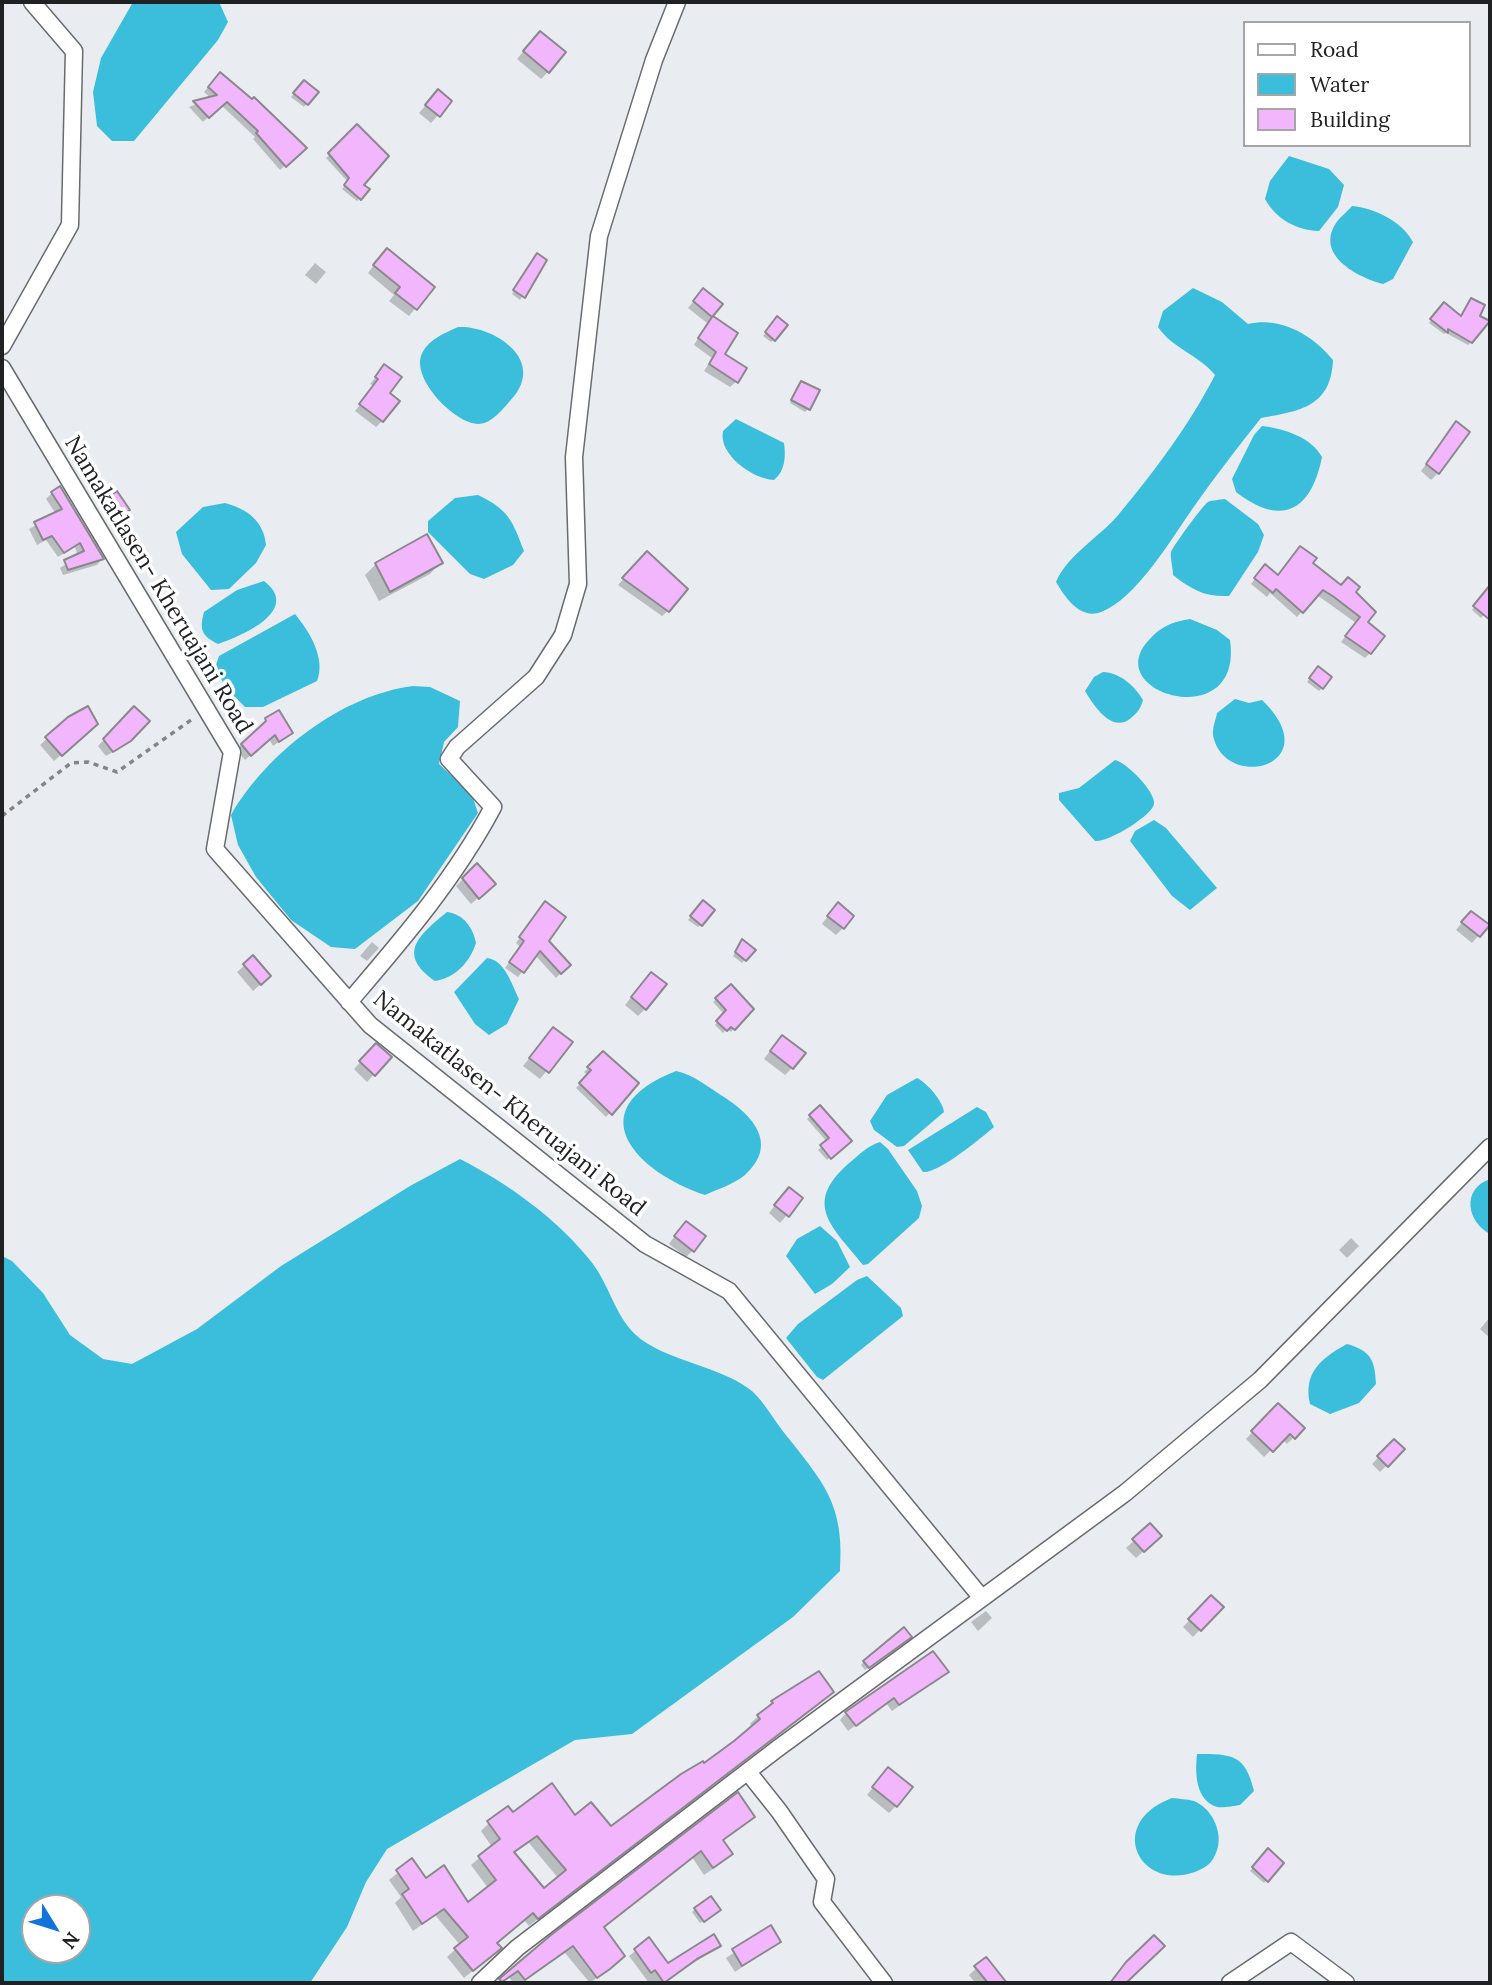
<!DOCTYPE html>
<style>
body{margin:0}
#map{position:relative;width:1492px;height:1985px;overflow:hidden;background:#e9edf1;font-family:Lora,serif}
canvas{display:block}
.frame{position:absolute;inset:0;border:4px solid #202123;pointer-events:none}
.legend{position:absolute;left:1243px;top:21px;width:228px;height:126px;box-sizing:border-box;background:#fff;border:2px solid #a6a6a7;margin:0;padding:9px 12px;list-style:none;font-size:21px;color:#202123}
.legend li{display:flex;align-items:center;gap:14px;height:35px}
.legend b{width:35px;border:2px solid #a6a6a7}
.north{position:absolute;left:21px;top:1894px;width:70px;height:70px;box-sizing:border-box;background:#fff;border:2px solid #a6a6a7;border-radius:50%;rotate:128deg;font-size:19px;font-weight:700;line-height:28px;text-align:center;color:#202123}
.north::after{content:'';display:block;margin:auto;width:24px;height:32px;background:#1373dc;clip-path:polygon(50% 0,100% 100%,50% 72%,0 100%)}
</style>
<div id="map">
<canvas width="1492" height="1985"></canvas>
<div class="frame"></div>
<ul class="legend">
<li><b style="height:9px;background:#fff"></b>Road</li>
<li><b style="height:19px;background:#3bbedb"></b>Water</li>
<li><b style="height:19px;background:#f2b6fd"></b>Building</li>
</ul>
<div class="north">N</div>
</div>
<script>
const context = document.querySelector('canvas').getContext('2d');
context.lineJoin = 'round';
function fillPath(path, color) {
  context.fillStyle = color;
  context.fill(path, 'evenodd');
}
function trace(path, color, width, dash) {
  context.strokeStyle = color;
  context.lineWidth = width;
  context.lineCap = dash ? 'butt' : 'round';
  context.setLineDash(dash || []);
  context.stroke(path);
}
function drawText(font, color, halo, rows, align = 'center') {
  context.font = font + ' Lora,serif';
  context.lineWidth = 7;
  context.setLineDash([]);
  context.textBaseline = 'middle';
  context.strokeStyle = halo;
  context.fillStyle = color;
  for (const [text, x, y, turn = 0] of rows) {
    context.save();
    context.translate(x, y);
    context.rotate((+turn || 0) * Math.PI / 180);
    context.textAlign = isNaN(turn) ? turn : align;
    if (halo) context.strokeText(text, 0, 0);
    context.fillText(text, 0, 0);
    context.restore();
  }
}
fillPath(new Path2D(`
 M133 2H219L228 22 218 40 134 141H112L97 126 93 92 101 58Z
 M1289 156 1329 169 1344 185 1338 207 1319 231C1296 230 1276 219 1265 199L1270 181Z
 M1352 206C1374 208 1402 221 1413 242L1393 279 1383 284C1357 277 1315 255 1336 223 1340 217 1347 212 1352 206Z
 M1193 288 1222 302 1248 324C1280 316 1313 335 1333 360 1331 407 1300 411 1261 418 1238 447 1214 478 1193 508 1172 538 1136 599 1101 612 1080 620 1065 597 1056 582 1068 554 1100 537 1119 514 1154 472 1190 424 1215 375 1199 355 1173 349 1158 327L1163 311Z
 M458 327C491 325 544 357 515 395 506 405 493 424 478 424 454 423 413 380 421 356 427 340 443 334 458 327Z
 M736 419 784 443C786 457 785 471 774 480 752 479 718 454 723 431Z
 M1262 426C1285 429 1311 437 1322 457 1311 512 1281 527 1236 492L1232 479 1254 435Z
 M478 495C509 510 512 520 524 551L513 565 484 579 470 574 428 532V521L455 498Z
 M1225 499 1258 524 1264 535 1258 552 1229 596C1205 597 1192 590 1173 575 1173 568 1170 558 1171 552 1173 546 1204 504 1208 502 1212 500 1220 500 1225 499Z
 M225 503C247 509 264 521 266 545L256 563 229 589 211 590 182 554 176 532 203 507Z
 M264 581C302 610 242 636 218 644 202 636 199 630 204 612L237 590Z
 M295 614C310 632 326 659 317 681L263 707H245L227 689 215 668 219 656Z
 M1190 619 1217 630 1230 640C1244 735 1100 694 1148 641 1160 627 1171 622 1190 619Z
 M1103 672C1119 672 1135 686 1143 700 1141 708 1137 713 1131 718 1112 734 1094 706 1085 691L1094 677Z
 M413 686 430 687 460 701 458 727 444 742 439 764 472 795 478 813 418 901 355 949 331 947 291 920 256 877 238 845 231 815C266 754 341 695 413 686Z
 M1235 699 1249 703 1262 700C1330 766 1224 793 1213 735 1212 728 1216 719 1217 713Z
 M1115 760C1126 762 1156 792 1154 804 1152 816 1107 843 1095 841L1059 800V793L1079 788Z
 M1154 820 1166 828 1217 888 1190 910 1172 896 1130 841 1135 831Z
 M447 912C463 914 473 927 476 943 470 962 455 978 435 981 396 954 419 935 447 912Z
 M487 958C505 960 512 985 519 999L507 1024 489 1035 475 1024 454 992Z
 M676 1071C694 1075 708 1087 724 1097 753 1116 779 1144 745 1175 734 1184 718 1189 705 1195 636 1172 577 1110 676 1071Z
 M917 1078C927 1083 943 1101 944 1112L904 1146 897 1147 874 1130 870 1121 887 1095Z
 M977 1107 986 1112 994 1127C981 1138 938 1174 923 1172L908 1150Z
 M880 1142 888 1149 917 1191 922 1206 919 1218 868 1264 863 1265C833 1227 802 1205 848 1164 858 1156 867 1146 880 1142Z
 M460 1159C509 1184 559 1220 593 1264 608 1284 614 1310 630 1329 655 1359 715 1364 748 1388 761 1397 772 1417 782 1430 822 1481 845 1502 840 1571L793 1617 632 1734 575 1740 387 1849 366 1882 347 1927 310 1983H2V1256L12 1261 43 1293 70 1335 103 1359 132 1364 197 1329 281 1266 410 1186ZM35 1908H77V1950H35Z
 M1490 1179V1234C1467 1222 1461 1189 1490 1179Z
 M820 1226 837 1241 850 1267 832 1284 815 1294 786 1256 797 1239Z
 M867 1276 901 1308 903 1316 823 1380 817 1377 786 1338 798 1324 857 1280Z
 M1347 1344C1371 1351 1375 1360 1376 1384L1359 1403 1330 1414 1310 1404C1303 1373 1321 1358 1347 1344Z
 M1197 1754C1232 1754 1245 1754 1254 1791L1240 1805C1234 1806 1223 1808 1217 1807 1195 1800 1195 1772 1197 1754Z
 M1172 1798C1179 1799 1187 1799 1194 1801 1214 1809 1225 1837 1215 1855 1211 1865 1204 1868 1195 1872 1139 1892 1105 1823 1172 1798Z`), '#3bbedb');
fillPath(new Path2D(`
 M533 40 548 72 541 79 517 59Z
 M215 79 304 148 280 170 253 139 255 137 221 105 203 122 189 107 211 98 204 92Z
 M304 82 316 92 304 107 291 97Z
 M431 99 450 102 431 123 419 113Z
 M357 127 362 185 367 189 357 201 342 189 348 182 326 158Z
 M380 257 433 287 409 316 389 301 394 295 368 273Z
 M534 258 545 260 520 300 512 294Z
 M315 263 326 272 316 284 305 275Z
 M698 296 721 304 711 317 736 333 722 354 736 382 730 387 704 371 712 358 694 345 707 323 688 308Z
 M1471 300V342L1468 345 1446 333 1444 334 1429 323 1441 307 1460 317Z
 M775 322 774 340 771 342 763 336Z
 M379 373 382 421 376 427 355 411 374 386 370 384Z
 M799 386 808 409 805 412 790 403Z
 M1456 424 1438 473 1431 480 1421 471Z
 M52 493 102 559 97 565 63 575 60 568 78 556 75 547 58 557 46 540 37 545 29 529 56 514 46 499Z
 M117 494 125 513 115 520 104 503Z
 M647 554 668 611 662 616 618 585Z
 M441 562 430 574 379 601 365 575 376 564Z
 M1311 563 1341 587 1354 592 1366 623 1370 653 1365 658 1341 642 1356 623 1317 595 1297 617 1270 593 1267 597 1251 584 1260 572 1278 577Z
 M1487 591 1490 607 1481 618 1472 610Z
 M1315 671 1322 688 1319 691 1307 682Z
 M134 708 147 721 123 746 106 756 98 746Z
 M69 718 90 730 54 761 40 745Z
 M266 720 291 733 273 746 269 739 245 760 236 750Z
 M477 865 486 891 471 904 456 886Z
 M700 905 701 925 698 927 688 920Z
 M540 908 547 941 569 965 556 978 535 955 518 977 505 968 520 947 516 943Z
 M831 912 843 928 836 935 822 924Z
 M1464 920 1487 926 1472 943 1456 930Z
 M742 941 753 950 742 963 733 956Z
 M372 942 379 948 367 961 360 956Z
 M253 958 262 983 253 991 237 972Z
 M644 981 645 1009 638 1016 625 1005Z
 M731 986 752 1009 731 1032 727 1029 723 1033 715 1025 724 1014 713 1002Z
 M553 1029 570 1042 540 1079 523 1066Z
 M775 1044 792 1068 785 1075 764 1059Z
 M376 1045 390 1057 367 1082 354 1069Z
 M603 1054 636 1083 606 1117 576 1088 588 1075 584 1072Z
 M820 1107 850 1140 827 1160 818 1150 827 1142 807 1119Z
 M782 1196 801 1199 780 1223 769 1213Z
 M679 1230 693 1250 686 1257 669 1244Z
 M1351 1238 1359 1246 1347 1258 1339 1250Z
 M1490 1317V1338L1480 1329Z
 M1278 1405 1303 1428 1287 1444 1282 1439 1264 1457 1246 1439Z
 M1394 1441 1403 1449 1380 1472 1372 1464Z
 M1150 1526 1160 1536 1136 1558 1126 1548Z
 M1211 1598 1221 1607 1193 1637 1183 1627Z
 M986 1611 992 1618 978 1631 971 1622Z
 M907 1640 865 1670 861 1665 864 1662Z
 M925 1656 947 1672 892 1711 886 1703 848 1731 840 1720 846 1713Z
 M818 1674 832 1692 824 1700 529 1926 524 1920 496 1943 491 1956 464 1978 447 1957 460 1945 435 1915 413 1931 395 1903 401 1897 389 1880 412 1861 425 1880 468 1905 488 1888 471 1865 492 1847 481 1831 489 1823 513 1815 575 1818 610 1828 704 1765 753 1728 750 1724 772 1702ZM529 1843 558 1878 544 1890 513 1854Z
 M881 1777 896 1806 889 1813 867 1795Z
 M753 1816 722 1841 731 1854 723 1862 704 1875 692 1857 603 1928 615 1963 590 1983 565 1953 521 1983H513L509 1977 498 1983 552 1936Z
 M1268 1851 1282 1863 1264 1883 1250 1871Z
 M695 1909 716 1913 700 1923 692 1912Z
 M771 1928 779 1942 735 1972 726 1958Z
 M649 1940 667 1965 719 1946 664 1983H649L629 1956Z
 M986 1959 1004 1983H975L969 1975Z`), '#0003');
const building = new Path2D(`
 M540 31 566 52 549 73 523 51Z
 M220 72 252 99 254 97 307 148 286 167 256 133 258 131 227 102 209 118 193 101 217 95 208 87Z
 M304 80 319 92 308 105 293 93Z
 M438 89 452 101 440 117 425 105Z
 M357 124 389 156 364 185 370 189 361 200 344 185 349 178 328 153Z
 M387 248 435 287 417 310 395 293 400 287 373 265Z
 M537 253 547 260 525 298 513 290Z
 M703 288 723 304 713 316 738 333 725 354 747 368 738 383 709 364 716 352 698 338 712 317 693 301Z
 M1471 298 1485 305 1480 316 1490 321 1472 343 1448 329V333L1430 319 1444 302 1461 316Z
 M777 316 788 325 775 341 765 332Z
 M384 364 402 377 390 393 400 401 383 422 359 404 378 379 375 377Z
 M801 381 820 390 810 410 791 400Z
 M1456 421 1470 432 1439 474 1426 464Z
 M60 486 104 559 68 570 64 560 84 551 80 543 64 553 52 536 43 540 34 522 62 509 51 492Z
 M117 491 130 510 118 518 106 499Z
 M427 534 443 563 390 592 375 563Z
 M1300 546 1317 558 1313 563 1341 585 1348 577 1360 587 1356 592 1376 612 1368 622 1385 636 1371 654 1345 636 1360 617 1334 597 1323 590 1303 613 1276 589 1273 593 1254 578 1265 564 1278 575Z
 M647 551 688 589 669 612 622 578Z
 M1490 585V620L1473 606Z
 M1318 666 1332 677 1323 689 1309 678Z
 M88 706 98 724 62 756 45 737 68 717Z
 M134 706 150 721 131 741 113 752 103 739Z
 M279 710 293 733 279 742 275 735 251 756 241 744 266 721 265 718Z
 M477 863 496 884 479 899 462 878Z
 M703 900 715 910 702 926 690 916Z
 M545 901 566 917 549 941 571 965 561 974 540 951 524 973 509 962 524 941 519 937Z
 M838 902 854 916 844 929 827 916Z
 M1471 911 1490 925 1480 937 1461 922Z
 M742 939 756 950 746 961 735 952Z
 M253 955 271 976 261 985 243 964Z
 M651 972 667 984 646 1010 631 997Z
 M731 984 754 1009 735 1030 731 1027 727 1031 716 1021 726 1010 715 998Z
 M553 1027 573 1042 549 1073 529 1058Z
 M782 1035 806 1053 793 1069 770 1051Z
 M376 1043 392 1057 375 1076 359 1061Z
 M603 1051 639 1083 612 1115 579 1083 591 1070 587 1067Z
 M820 1105 852 1141 831 1159 820 1145 829 1138 809 1115Z
 M789 1187 803 1198 789 1217 774 1205Z
 M686 1221 706 1236 694 1252 674 1236Z
 M1278 1403 1305 1428 1295 1439 1290 1434 1273 1452 1251 1431Z
 M1394 1439 1405 1449 1388 1467 1377 1456Z
 M1150 1523 1162 1536 1144 1552 1132 1539Z
 M1211 1595 1224 1607 1201 1631 1188 1619Z
 M904 1627 912 1637 869 1668 863 1661Z
 M933 1651 949 1672 899 1705 894 1698 856 1726 845 1712Z
 M819 1671 834 1692 538 1919 533 1913 497 1943 502 1948 473 1971 454 1948 468 1937 444 1909 422 1924 402 1894 409 1889 396 1870 412 1858 426 1878 444 1865 468 1902 496 1880 478 1856 500 1839 487 1821 508 1806 513 1812 552 1783 575 1815 591 1802 611 1826 681 1774 703 1761 704 1763 734 1741 760 1719 757 1715 773 1703 771 1701ZM537 1836 566 1870 544 1888 514 1852Z
 M888 1767 913 1787 897 1807 872 1787Z
 M738 1792 755 1817 723 1840 733 1854 713 1868 701 1851 604 1927 625 1956 610 1969 597 1978 573 1946 525 1980 518 1971 502 1982 499 1979 551 1935Z
 M1268 1848 1284 1863 1268 1882 1252 1867Z
 M711 1896 721 1910 704 1922 694 1908Z
 M771 1925 781 1942 742 1966 732 1949Z
 M714 1934 721 1946 697 1959 664 1983 655 1970 651 1973 634 1949 649 1937 668 1963Z
 M1154 1935 1165 1946 1126 1983H1110L1126 1962Z
 M986 1957 988 1959 1007 1983H988L974 1966Z`);
fillPath(building, '#f2b6fd');
trace(building, '#8b888c', 2);
const minor = new Path2D(`
 M2 346 70 225 74 51 32 2
 M2 368 232 752 215 849 370 1025 645 1244 729 1291 981 1597
 M349 1002C402 940 454 880 493 807L449 759 457 747 536 677 563 635 578 584 574 457 599 236 654 60 677 2
 M748 1772 779 1811 826 1879 822 1902 884 1983
 M480 1983 517 1948 777 1749 1125 1493 1260 1380 1490 1147
 M1230 1983 1291 1942 1346 1983`);
trace(minor, '#686c6f', 19);
trace(new Path2D(`
 M2 816 71 763 88 762 117 772 194 718`), '#838689', 3.5, [5, 5]);
trace(minor, '#fff', 16);
drawText('23px', '#202123', '#fff', [
 ["Namakatlasen- Kheruajani Road",158,585,59],
 ["Namakatlasen- Kheruajani Road",509,1104,39]
]);
</script>
